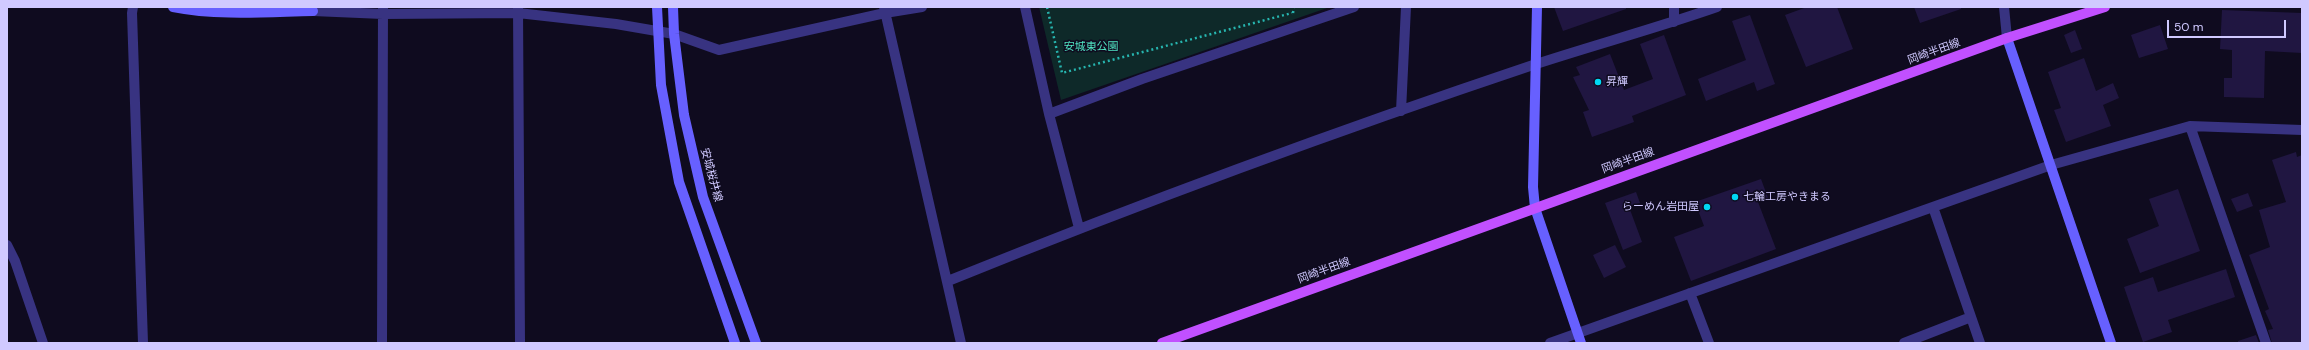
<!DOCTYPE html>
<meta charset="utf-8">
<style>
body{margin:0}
#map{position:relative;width:2309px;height:350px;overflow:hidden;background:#0f0b1f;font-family:"DM Sans",sans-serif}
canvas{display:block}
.frame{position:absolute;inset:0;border:8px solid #d0c9ff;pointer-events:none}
.scale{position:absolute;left:2167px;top:20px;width:119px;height:18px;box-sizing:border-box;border:2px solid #d0c9ff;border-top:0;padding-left:5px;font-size:12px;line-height:14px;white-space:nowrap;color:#d0c9ff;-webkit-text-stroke:3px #0f0b1f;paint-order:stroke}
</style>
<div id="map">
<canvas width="2309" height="350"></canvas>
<div class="frame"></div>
<div class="scale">50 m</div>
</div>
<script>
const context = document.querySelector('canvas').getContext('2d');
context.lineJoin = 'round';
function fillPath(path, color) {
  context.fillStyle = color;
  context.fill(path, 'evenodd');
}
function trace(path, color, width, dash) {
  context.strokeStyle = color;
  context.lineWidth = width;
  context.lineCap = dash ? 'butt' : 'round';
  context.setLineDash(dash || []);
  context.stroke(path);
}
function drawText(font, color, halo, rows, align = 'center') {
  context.font = font + ' "DM Sans","Noto Sans JP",sans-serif';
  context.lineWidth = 3;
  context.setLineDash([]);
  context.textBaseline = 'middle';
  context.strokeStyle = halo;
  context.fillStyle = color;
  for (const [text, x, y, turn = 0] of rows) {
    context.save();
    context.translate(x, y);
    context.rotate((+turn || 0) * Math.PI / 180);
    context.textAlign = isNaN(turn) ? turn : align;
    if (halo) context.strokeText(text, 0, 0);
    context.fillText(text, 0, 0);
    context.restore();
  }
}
fillPath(new Path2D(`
 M1039 7H1330L1061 100Z`), '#0e2929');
fillPath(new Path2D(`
 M1554 7H1626V9L1563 31Z
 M1807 7H1837L1853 49 1806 67 1785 15Z
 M1914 7H1961V9L1920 23Z
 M2222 10 2302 13V53L2265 51 2264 98 2224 97V78H2232V50L2220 49Z
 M1750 15 1775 84 1757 91 1754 82 1706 101 1698 79 1746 60 1732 21Z
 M2160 25 2168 49 2139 58 2131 35Z
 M2075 30 2082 49 2071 53 2064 35Z
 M1664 35 1686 95 1632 116 1634 122 1592 137 1583 112 1589 110 1573 77 1580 75 1576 67 1610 54 1624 90 1653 79 1640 44Z
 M2084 58 2096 91 2113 83 2119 98 2103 105 2111 126 2066 142 2054 110 2061 108 2048 72Z
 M2296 152 2297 157 2302 155V343H2272L2268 330 2273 329 2265 311 2269 309 2249 255 2270 247 2259 210 2286 202 2272 160Z
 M1761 179 1768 198 1758 202 1776 249 1691 281 1674 237 1704 226 1695 202Z
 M2178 189 2200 251 2140 273 2127 239 2159 226 2149 199Z
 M1636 192 1640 203 1629 207 1642 242 1623 250 1605 203Z
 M2248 193 2253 206 2237 212 2231 199Z
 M1615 245 1626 267 1604 278 1593 255Z
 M2226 269 2235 297 2168 320 2172 332 2143 342 2124 287 2153 277 2158 292Z
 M2256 335 2259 343H2238V341Z`), '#201641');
trace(new Path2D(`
 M1047 7 1062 73 1292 13
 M1293 13 1294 7`), '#27b5af', 2.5, [2, 3]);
trace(new Path2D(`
 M133 7 132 13 143 343
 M518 7 520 343
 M884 7 961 343
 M1025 7 1049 114 1079 228
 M2004 7 2007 38
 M313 11 383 14 518 13 616 24 674 34 719 50 885 13 922 7
 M1674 22V7
 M1401 111 1406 7
 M1049 114 1142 79 1354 7
 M2190 126 2266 343
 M1933 207 1980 343
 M7 245 15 261 43 343
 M948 281C1141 203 1336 131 1533 65 1594 45 1657 28 1717 7
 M1690 293 1709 343
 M382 343 383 7
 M1550 343 2051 165 2190 126 2302 130
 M1904 343 1971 317`), '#383381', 10);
trace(new Path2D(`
 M173 7C219 16 266 12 313 11
 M657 7 661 85 679 182 735 343
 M673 7 674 34 684 115 703 197 756 343
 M1537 7 1533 187 1535 208 1581 343
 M2007 38 2111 343`), '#6760ff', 10);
trace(new Path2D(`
 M1162 343 2007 38 2105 7`), '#c150ff', 10);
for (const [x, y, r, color] of [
 [1598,82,4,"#00d8f4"],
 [1735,197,4,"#00d8f4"],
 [1707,207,4,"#00d8f4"]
]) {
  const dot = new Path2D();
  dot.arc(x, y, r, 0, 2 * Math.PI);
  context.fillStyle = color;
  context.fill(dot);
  trace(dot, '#0f0b1f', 1.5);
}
drawText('11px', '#50e4c2', '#0f0b1f', [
 ["安城東公園",1091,47]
]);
drawText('11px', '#d0c9ff', '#0f0b1f', [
 ["岡崎半田線",1934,52,-20],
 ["岡崎半田線",1628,161,-20],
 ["安城桜井線",711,175,75],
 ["岡崎半田線",1324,271,-20]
]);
drawText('11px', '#d0c9ff', '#0f0b1f', [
 ["昇輝",1606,82],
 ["七輪工房やきまる",1743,197],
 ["らーめん岩田屋",1699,207,"right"]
], 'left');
</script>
